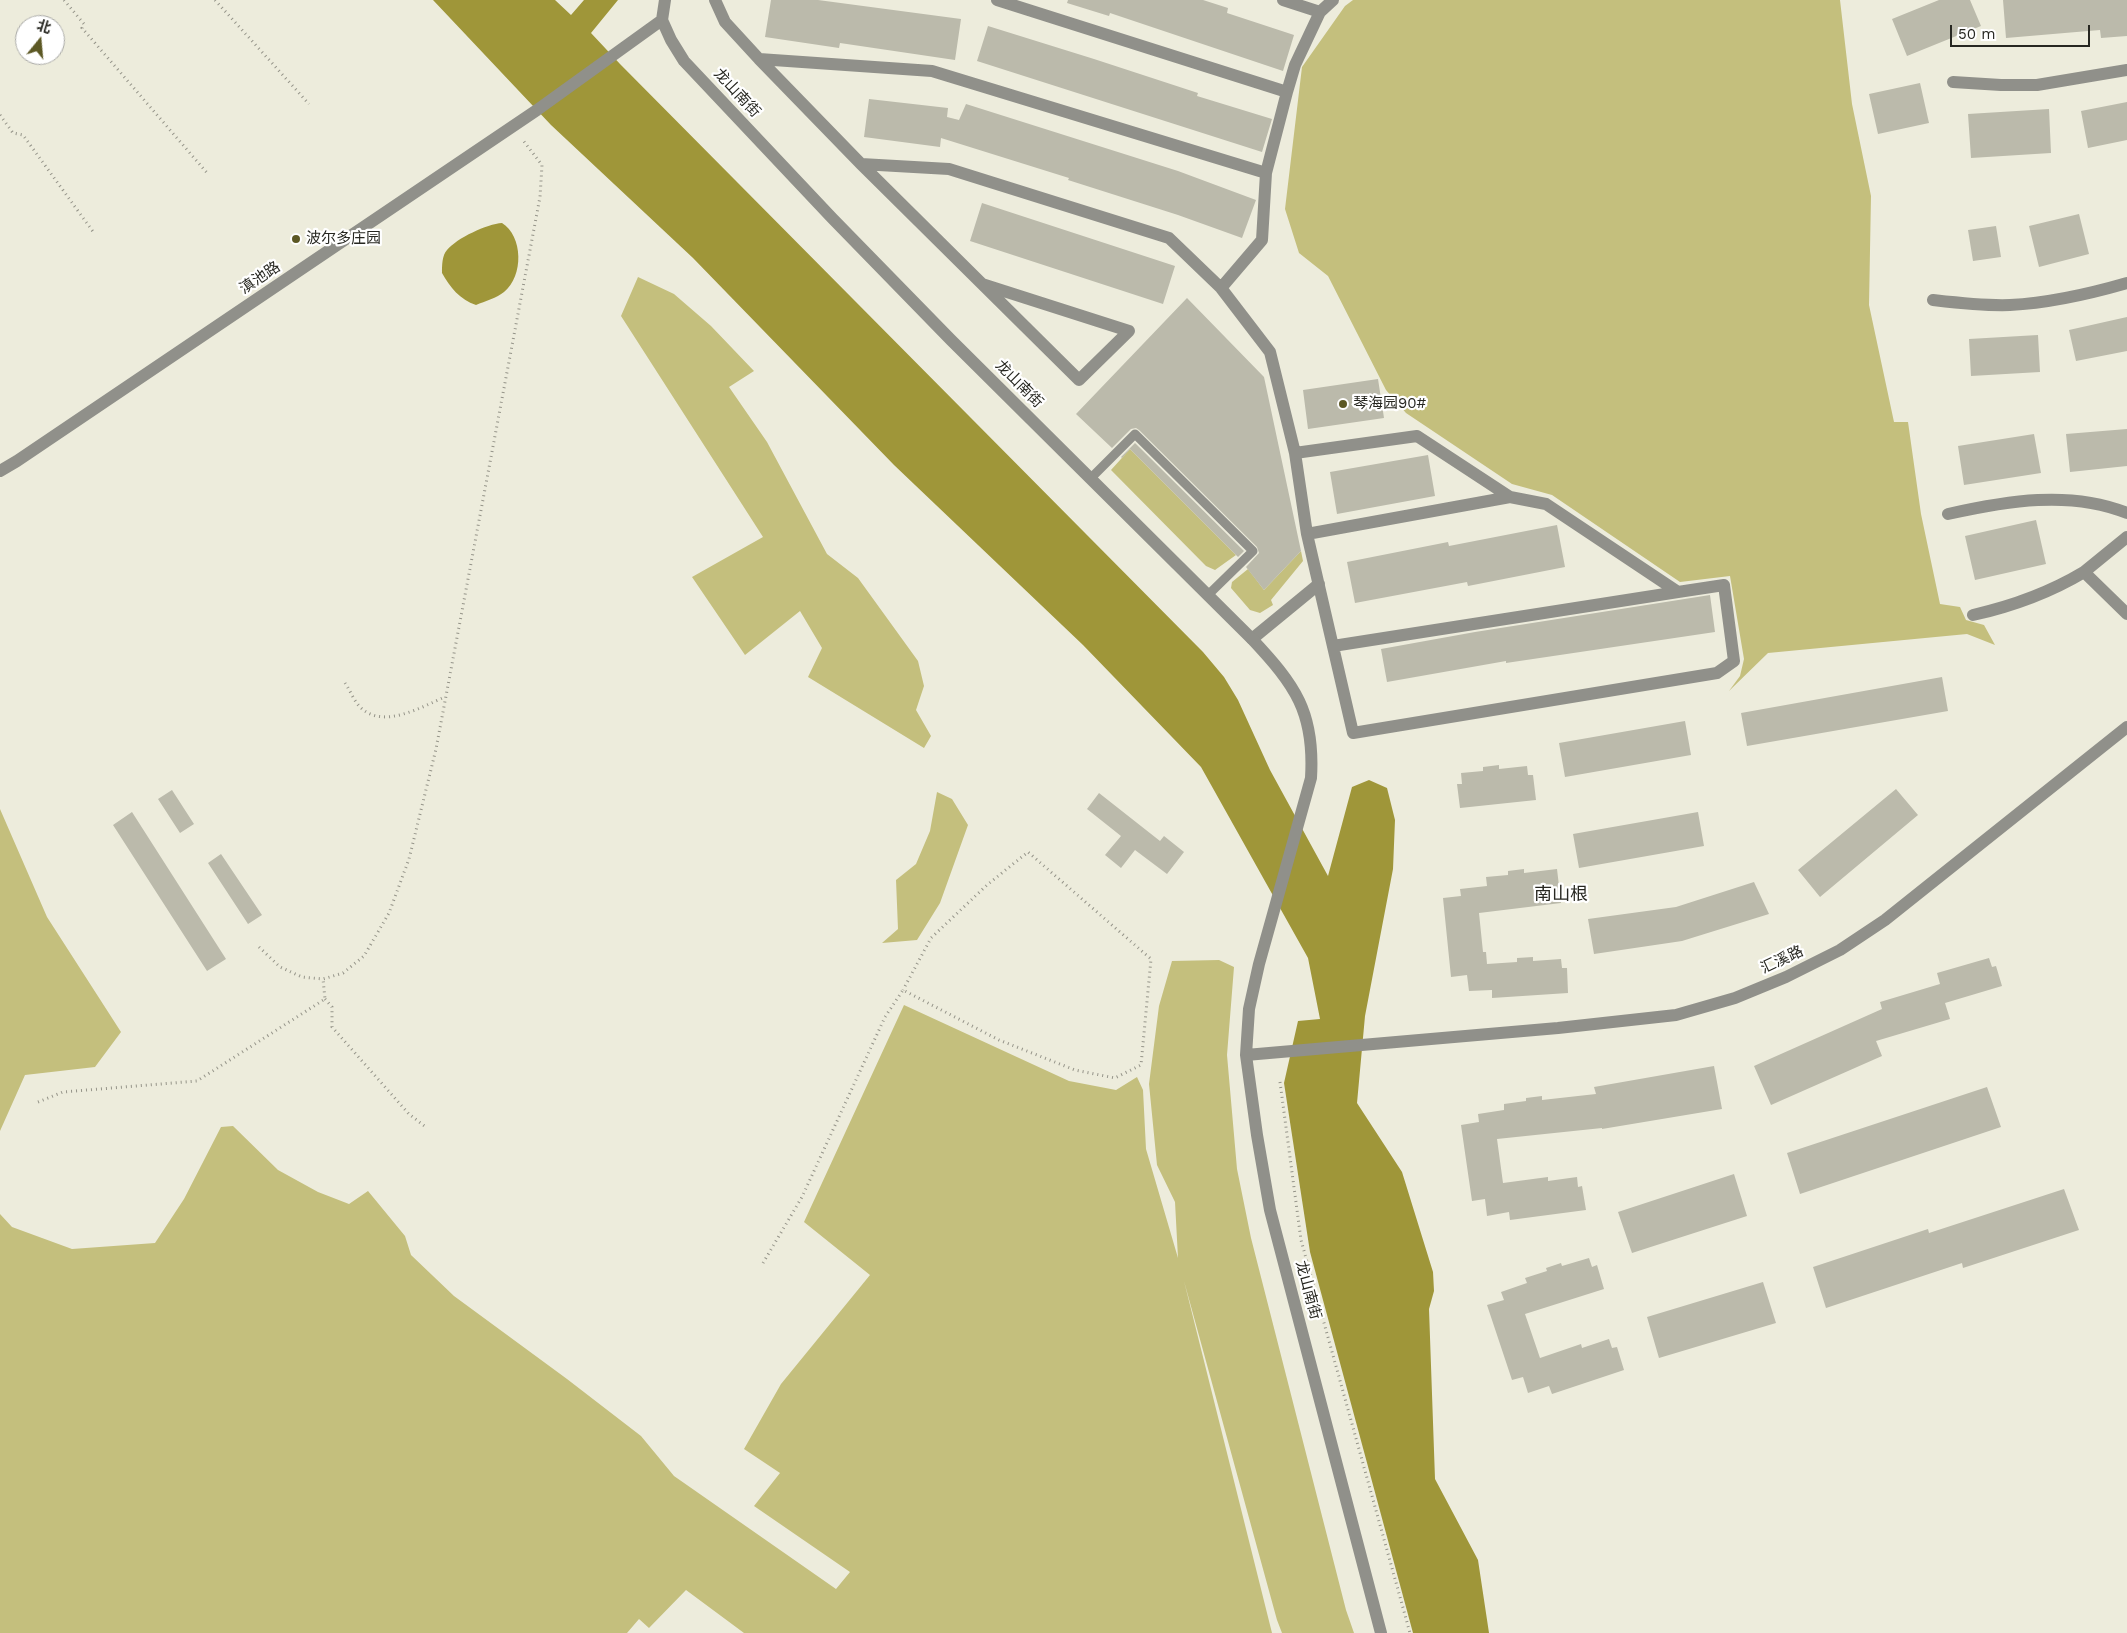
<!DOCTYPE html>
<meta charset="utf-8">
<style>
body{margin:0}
#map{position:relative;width:2127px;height:1633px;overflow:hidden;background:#edecdc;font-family:"Work Sans","Noto Sans SC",sans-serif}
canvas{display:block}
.north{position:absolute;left:15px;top:15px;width:50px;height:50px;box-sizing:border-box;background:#fff;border:1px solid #a9a9a6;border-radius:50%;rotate:17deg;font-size:14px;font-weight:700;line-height:20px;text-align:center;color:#272721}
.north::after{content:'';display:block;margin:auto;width:18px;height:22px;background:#5c5824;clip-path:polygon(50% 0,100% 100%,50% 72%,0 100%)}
.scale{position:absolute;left:1950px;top:25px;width:140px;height:22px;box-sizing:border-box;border:2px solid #272721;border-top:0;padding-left:6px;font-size:15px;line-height:18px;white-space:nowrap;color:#272721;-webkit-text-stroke:4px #fff;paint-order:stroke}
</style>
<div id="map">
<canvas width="2127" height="1633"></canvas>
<div class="north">北</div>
<div class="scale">50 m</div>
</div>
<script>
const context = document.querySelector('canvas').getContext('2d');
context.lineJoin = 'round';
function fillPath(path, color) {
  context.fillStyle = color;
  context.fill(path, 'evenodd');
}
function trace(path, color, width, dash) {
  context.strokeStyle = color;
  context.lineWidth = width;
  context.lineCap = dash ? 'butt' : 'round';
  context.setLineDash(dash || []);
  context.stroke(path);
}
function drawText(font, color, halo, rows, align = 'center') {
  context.font = font + ' "Work Sans","Noto Sans SC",sans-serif';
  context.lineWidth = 4.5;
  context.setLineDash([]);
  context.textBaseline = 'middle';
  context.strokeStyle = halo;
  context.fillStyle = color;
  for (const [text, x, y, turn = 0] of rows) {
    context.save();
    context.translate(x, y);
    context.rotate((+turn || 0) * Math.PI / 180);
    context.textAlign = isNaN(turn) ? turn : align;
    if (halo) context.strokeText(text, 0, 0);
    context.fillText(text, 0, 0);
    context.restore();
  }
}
fillPath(new Path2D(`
 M1353 0H1840L1852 104 1871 196 1869 305 1894 422H1908L1921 514 1940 604 1960 607 1966 620 1984 625 1995 645 1967 634 1768 653 1729 691 1740 676 1744 659 1730 576 1680 582 1552 495 1512 484 1406 413 1386 390 1328 276 1299 253 1285 209 1302 67 1345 6Z
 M638 277 674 294 711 326 754 371 729 387 767 442 827 554 858 578 918 661 924 686 916 710 931 736 924 748 808 677 822 648 800 611 745 655 692 577 763 537 621 316Z
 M1130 449 1236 555 1215 570 1206 566 1111 470Z
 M1301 551 1303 561 1271 600 1273 605 1260 613 1250 610 1231 588 1232 582 1248 569 1264 590Z
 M937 792 952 799 968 825 940 903 917 940 882 943 898 929 896 880 916 864 930 831Z
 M0 809 47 917 121 1032 95 1067 25 1075 0 1131Z
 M1219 960 1234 967 1227 1055 1237 1169 1251 1238 1346 1610 1354 1633H1282L1277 1620 1184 1281 1272 1633H744L686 1590 649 1628 639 1619 627 1633H0V1214L12 1227 72 1249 155 1243 184 1199 221 1127 233 1126 278 1170 318 1192 349 1204 368 1191 405 1236 411 1255 454 1296 567 1379 641 1436 674 1476 836 1589 850 1572 754 1506 780 1473 744 1449 781 1384 870 1275 804 1222 904 1005 1069 1081 1116 1090 1137 1077 1143 1090 1146 1149 1178 1258 1175 1202 1157 1165 1149 1084 1159 1006 1172 961Z`), '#c4bf7d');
fillPath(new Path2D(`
 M433 0H555L571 15 584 0H618L591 33 620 64 1203 652 1224 677 1238 700 1270 770 1328 876 1352 787 1369 780 1387 788 1395 820 1393 869 1365 1016 1357 1103 1402 1172 1433 1272 1434 1291 1429 1309 1435 1479 1478 1560 1489 1633H1413L1310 1252 1284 1083 1298 1021 1320 1019 1308 958 1201 767 1083 645 894 465 693 258 551 125Z
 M502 223C523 236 524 276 504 292 497 298 485 301 476 305 460 300 450 287 442 273 442 266 442 255 447 250 457 238 487 224 502 223Z`), '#9f9639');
fillPath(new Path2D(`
 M771 0H818L961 19 955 60 840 43 839 48 765 37Z
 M1068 0H1203L1228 8 1227 13 1294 35 1283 71 1110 13 1109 16 1067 3Z
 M1939 0H1970L1981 26 1907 56 1892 19Z
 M2003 0H2127V36L2101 38 2100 30 2006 38Z
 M988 26 1094 59 1198 93 1197 96 1272 119 1262 152 977 61Z
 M1920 83 1929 123 1878 134 1869 94Z
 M869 99 948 108 947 117 959 120 966 104 1178 171 1256 200 1242 238 1178 215 1068 180 1069 178 941 138 940 147 864 137Z
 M2127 102V140L2088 148 2081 111Z
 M2049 109 2051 153 1971 158 1968 114Z
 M982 203 1175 266 1163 304 970 241Z
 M2079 214 2089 254 2039 267 2029 226Z
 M1996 226 2001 257 1973 261 1968 230Z
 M1187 298 1264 377 1301 551 1264 590 1246 567 1259 553 1257 547 1139 430 1136 428 1131 429 1112 448 1076 414Z
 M2127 317V351L2076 361 2069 330Z
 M2038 335 2040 372 1971 376 1969 339Z
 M1378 379 1384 418 1308 429 1303 390Z
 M2127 429V466L2070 472 2066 434Z
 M2034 434 2041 473 1964 485 1958 446Z
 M1135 443 1244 551 1238 557 1130 449 1122 458 1121 457Z
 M1428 455 1435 496 1337 514 1330 472Z
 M2036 520 2046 564 1975 580 1965 536Z
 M1557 525 1565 567 1468 586 1467 582 1355 603 1347 562 1448 542 1449 546Z
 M1710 595 1715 632 1506 663V661L1387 682 1381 649 1475 632Z
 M1942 677 1948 711 1747 746 1741 713Z
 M1685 721 1691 755 1565 777 1559 743Z
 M1499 765V769L1527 766 1528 775H1533L1536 800 1460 808 1457 784H1462L1461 773 1483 771V767Z
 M1896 789 1918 815 1820 897 1798 870Z
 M172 790 194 824 180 833 158 799Z
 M1099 793 1160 841 1164 836 1184 852 1167 874 1135 850 1121 868 1105 855 1121 836 1087 809Z
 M132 812 226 959 207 971 113 825Z
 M1698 812 1704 846 1579 868 1573 834Z
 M221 854 262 915 248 924 208 863Z
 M1524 869V873L1557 869 1561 903 1479 913 1483 952H1486L1487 964 1517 962V958L1533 957V961L1561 959 1562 968H1567L1568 993 1492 998V990L1469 991 1467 975 1451 977 1443 898 1461 896 1460 889 1487 886 1486 877 1508 875V871Z
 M1754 882 1769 914 1682 941 1594 954 1588 919 1676 907Z
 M1989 958 1992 967 1996 966 2002 986 1945 1003 1950 1019 1876 1041 1882 1056 1771 1105 1754 1066 1882 1009 1880 1002 1940 984 1937 973Z
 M1714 1066 1722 1109 1602 1129V1128L1497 1139 1503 1183 1548 1177V1181L1577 1177 1578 1187 1582 1186 1586 1210 1510 1220 1509 1212 1487 1216 1485 1199 1472 1201 1461 1125 1479 1122 1478 1114 1504 1110V1104L1526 1101V1098L1542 1096V1100L1596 1094 1594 1087Z
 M1987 1087 2001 1127 1800 1194 1787 1153Z
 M1734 1174 1747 1216 1632 1253 1618 1212Z
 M2064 1189 2079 1230 1963 1268 1962 1263 1826 1308 1813 1267 1928 1229 1929 1233Z
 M1589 1258 1592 1267 1597 1265 1604 1289 1525 1314 1540 1358 1581 1344 1582 1348 1609 1339 1612 1348 1617 1347 1624 1370 1552 1394 1549 1386 1528 1393 1523 1377 1512 1380 1487 1305 1504 1300 1501 1292 1527 1283 1525 1278 1547 1271 1546 1268 1561 1263 1562 1266Z
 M1763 1282 1776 1323 1659 1358 1647 1317Z`), '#bbbaab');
trace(new Path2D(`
 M64 0 84 24 82 28 208 174
 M215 0 309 104
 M0 115 13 133 23 135 94 233
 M345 683C350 690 354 701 360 707 383 730 421 707 445 697
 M259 947 280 967 302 977 323 979 343 973 364 956 389 913 409 859 436 749 540 197 542 165 522 139
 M325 999 332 1007V1027L409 1114 427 1128
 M1280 1082 1301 1240 1410 1633
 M38 1102 63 1092 197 1081 325 999 323 979
 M763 1263 802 1197 885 1017 903 990 999 1040 1075 1070 1115 1078 1141 1065 1151 959 1028 852 987 885 931 938 903 990`), '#959489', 3, [1, 4]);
trace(new Path2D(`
 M1091 478 1135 434 1253 551 1208 595`), '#90908a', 9);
trace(new Path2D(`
 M715 0 725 22 759 59 861 164 1079 380 1129 331 982 284
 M997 0 1287 92
 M1283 0 1320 12
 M759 59 932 71 1266 173
 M1953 82 2001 85H2037L2127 70
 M861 164 949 169 1169 238 1221 288
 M1933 300C1959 303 1984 306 2010 305 2049 303 2089 294 2127 283
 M1295 453 1417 436 1510 497
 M1948 514C2006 501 2070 490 2127 513
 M1307 534 1510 497 1546 504 1678 592 1724 585 1734 661 1717 673 1353 733 1307 534 1295 453 1270 352 1221 288 1262 240 1266 173 1287 92 1295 65 1320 12 1333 0
 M2127 537 2084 572 2127 614
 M1973 615C2013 606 2049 593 2084 572
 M1252 639 1319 584
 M1333 646 1678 592`), '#90908a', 12);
trace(new Path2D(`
 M665 0 662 20 671 40 684 61 832 218 951 340 1252 639C1295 685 1315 712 1311 778L1259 964 1249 1009 1246 1055 1257 1135 1270 1210 1381 1633
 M0 471 17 461 537 110 662 20
 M1246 1055 1558 1028 1676 1015 1735 998 1786 977 1840 950 1885 920 2127 727`), '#90908a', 12);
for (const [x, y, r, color] of [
 [296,239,5,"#5c5824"],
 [1343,404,5,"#5c5824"]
]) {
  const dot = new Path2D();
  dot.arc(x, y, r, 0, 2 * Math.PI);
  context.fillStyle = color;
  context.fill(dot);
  trace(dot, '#fff', 2);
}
drawText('15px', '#272721', '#fff', [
 ["龙山南街",737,93,47],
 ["滇池路",260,278,-34],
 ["龙山南街",1019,384,45],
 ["汇溪路",1782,960,-25],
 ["龙山南街",1308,1290,75]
]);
drawText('15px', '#272721', '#fff', [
 ["波尔多庄园",306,239],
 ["琴海园90#",1353,404]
], 'left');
drawText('18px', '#272721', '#fff', [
 ["南山根",1561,895]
]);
</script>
